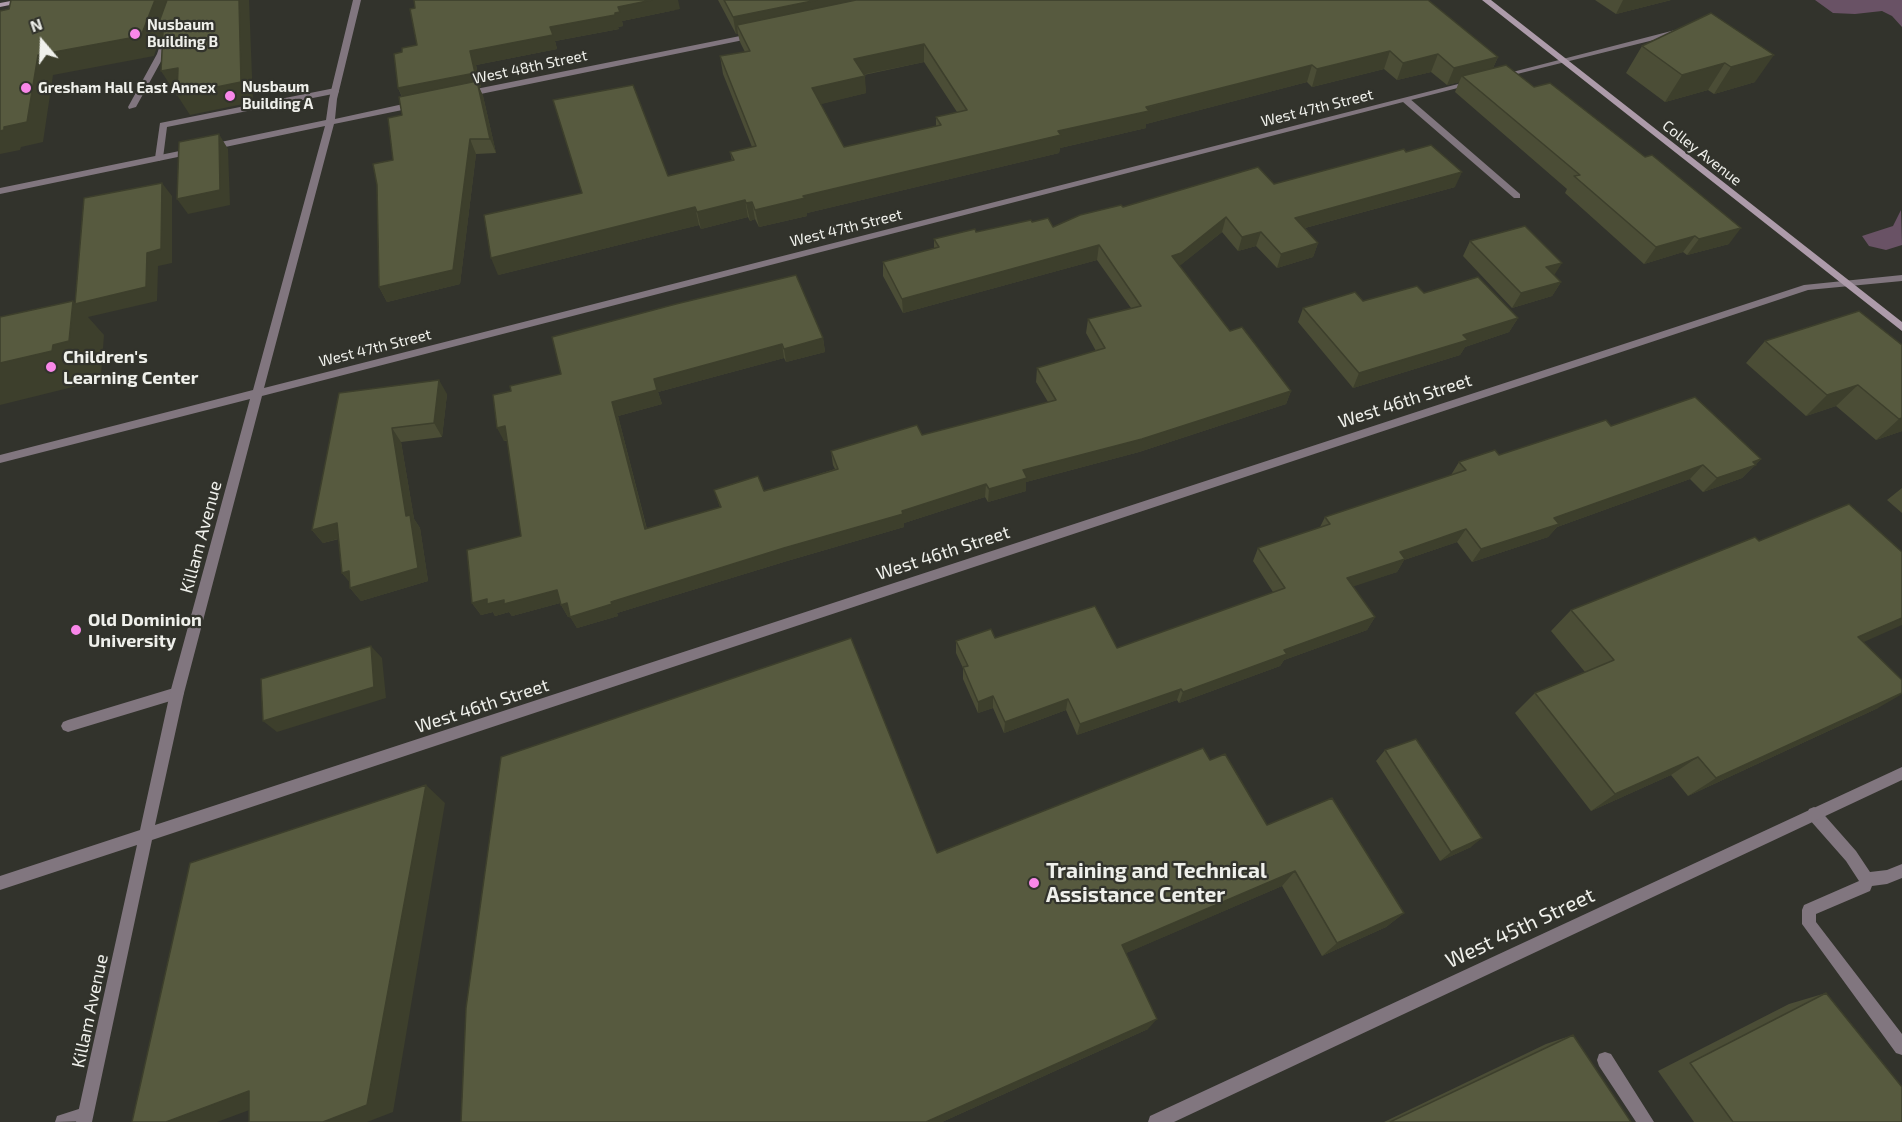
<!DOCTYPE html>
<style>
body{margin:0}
#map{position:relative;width:1902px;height:1122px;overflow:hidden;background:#32332c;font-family:"Exo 2",sans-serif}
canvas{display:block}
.north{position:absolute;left:12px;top:12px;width:60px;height:60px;-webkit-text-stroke:4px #32332c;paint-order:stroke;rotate:341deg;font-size:16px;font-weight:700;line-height:24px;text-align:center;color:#eff0eb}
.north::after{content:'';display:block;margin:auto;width:21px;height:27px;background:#eff0eb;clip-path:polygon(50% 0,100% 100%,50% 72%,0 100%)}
</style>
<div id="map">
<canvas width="1902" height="1122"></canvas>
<div class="north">N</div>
</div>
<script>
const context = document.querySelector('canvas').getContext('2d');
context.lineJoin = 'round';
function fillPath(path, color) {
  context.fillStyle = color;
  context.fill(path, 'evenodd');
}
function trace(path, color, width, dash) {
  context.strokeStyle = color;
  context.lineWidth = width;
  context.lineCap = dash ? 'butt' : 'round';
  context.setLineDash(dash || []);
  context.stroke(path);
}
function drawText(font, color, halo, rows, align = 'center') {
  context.font = font + ' "Exo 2",sans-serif';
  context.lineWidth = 4.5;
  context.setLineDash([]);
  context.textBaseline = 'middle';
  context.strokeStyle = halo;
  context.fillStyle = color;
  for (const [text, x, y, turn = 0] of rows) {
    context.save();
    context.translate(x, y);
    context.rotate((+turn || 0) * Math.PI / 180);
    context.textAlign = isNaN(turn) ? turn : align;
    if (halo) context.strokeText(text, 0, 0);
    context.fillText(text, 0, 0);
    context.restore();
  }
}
fillPath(new Path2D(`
 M1815 0H1902V27L1892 16 1882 11 1855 14 1833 13Z
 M1901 210 1902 245 1886 250 1869 246 1862 236 1893 226Z`), '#695265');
fillPath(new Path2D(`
 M163 36 170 38 165 54 136 107 129 109 128 107 157 54Z
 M335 88 339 91 338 93 167 127 163 158 159 161 155 158 160 123Z
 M1403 98H1409L1520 194V198H1514L1403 102Z
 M177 687 182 689 184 693 182 697 177 699 68 732 63 730 61 726 63 722 68 720Z
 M1814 807 1819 809 1856 851 1870 872 1887 870 1902 864V878L1887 884 1872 886 1870 891 1816 914V922L1902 1034V1055L1896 1053 1802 924V910L1804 905 1859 881 1846 861 1809 819 1807 814 1809 809Z
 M1605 1052 1611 1054 1654 1122H1636L1599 1066 1597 1060 1599 1054Z
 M85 1107 91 1109 93 1115 91 1121 55 1122 57 1116Z`), '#81767f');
fillPath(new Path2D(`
 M353 0H361L337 99 335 119 417 101 421 104 417 107 334 124 264 388 1470 81 1477 83 262 396 184 693 155 825 1804 285 1902 275V281L1808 290 152 840 92 1122H76L137 845 0 890V876L140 830 170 693 250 399 0 463V455L253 390 325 126 211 150 207 147 211 144 326 120 329 99Z
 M1679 29H1682V33L1501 78 1497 76Z
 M755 33 759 35 758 37 466 97 462 94 466 91Z
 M194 148 198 151 197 153 0 194V188Z
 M1902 767V780L1174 1122H1148L1150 1116Z`), '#81767f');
fillPath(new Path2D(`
 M16 0H34L0 7V3Z
 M1482 0H1491L1902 322V331Z`), '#ad9baa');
fillPath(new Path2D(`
 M718 0H1428L1498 57 1493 68 1729 244 1687 255 1683 252 1644 264 1565 193 1567 189 1455 92 1459 82 1447 85 1431 72 1397 80 1384 69 1312 87 1307 82 1146 124V128L1060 148 1059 153 807 213V216L759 227 755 219 750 221 748 217 701 229 699 225 498 275 668 176 732 161 730 152 752 147 723 74 720 56 745 52 740 42 738 34H736ZM924 62 957 112 936 117V126L844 147 820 104 866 93 864 75Z
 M1595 0H1671L1616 14Z
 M680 9 622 21 623 26 618 27 619 29 555 41 557 49 476 65 481 87H479L483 96 496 153 476 154 460 284 387 302 379 287 402 115V97L398 88 394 54Z
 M1711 13 1755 82 1714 94 1708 90 1665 102 1626 73 1642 46Z
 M1274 184 1455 187 1305 228 1318 243 1313 257 1277 268 1256 246 1238 251 1222 232 1179 266 1230 331 1291 391 1286 404 1139 452 1026 482V491L988 502 985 497 904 523V527L787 561 617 613 618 616 577 628 570 616 568 617 560 603 512 616 509 612 495 616 493 612 481 615 472 603 521 536 507 441H504L493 395 823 338 825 352 786 362 784 358 658 392 662 404 618 416 647 529 720 507 714 490 764 491 835 469 833 465 831 451 922 435 1048 402 1036 382 1037 368 1096 351 1086 333 1088 319 1131 308 1097 260 903 313 883 276V262L934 248V239L1032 222 1053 227 1123 207Z
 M1470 241 1554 275 1561 282 1552 296 1512 308 1463 256Z
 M1424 293 1518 318 1509 332 1465 347 1460 355 1353 388 1298 322 1303 308Z
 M1765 341 1902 345V431L1876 440 1836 406 1806 416 1746 363Z
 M339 393 447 394 442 437 401 442 414 519 420 528 428 581 361 601 350 588V582L342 573 339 539 323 543 312 530Z
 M1611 426 1761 459 1742 478 1703 492 1690 479 1557 527 1548 537 1472 562 1457 542 1404 560 1397 572 1353 586 1375 617 1367 630 1284 660 1280 666 1179 703 1177 700 1077 735 1066 710 1004 733 993 708 978 713 963 679V668L956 653V641L995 638 1117 648 1273 592 1253 561 1258 548 1320 527 1325 517 1451 475 1459 462 1499 455Z
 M1902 488V513L1887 500Z
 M1571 610 1863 642 1878 708 1688 796 1671 775 1591 811 1515 713 1535 693 1585 672 1551 631Z
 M1385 750 1471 847 1440 861 1376 761Z
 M1210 760 1267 825 1404 913 1386 927 1322 956 1282 886 1126 953 1148 1029 942 1122 937 853Z
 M1826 993 1902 1122H1694L1658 1071 1789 1004Z
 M1573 1035 1631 1122H1384L1546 1044Z`), '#4b4d36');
fillPath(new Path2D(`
 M155 0H174L168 53 159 40 154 56 53 75 43 142 21 147 20 150 0 154V131L4 127 38 55Z
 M239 0H249L253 102 190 115 177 95Z
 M652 0H678L680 9 622 21 623 26 618 27 619 29 555 41 557 49 476 65 481 87H479L483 96 496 153 490 139 405 102 398 88 470 51 550 27 615 13 618 7Z
 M817 0H902L737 25 738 34H736L733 17Z
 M1623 0H1671L1616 14Z
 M924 44V62L856 76 854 59Z
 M1390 51 1384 69 1312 87 1317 69Z
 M1438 54 1431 72 1397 80 1403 63Z
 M1774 55 1755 82 1714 94 1731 67Z
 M1498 57 1490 74 1462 76 1459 82 1447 85 1454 68Z
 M1725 63 1708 90 1665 102 1682 75Z
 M1312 65 1307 82 1146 124V128L1060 148 1059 153 807 213V216L759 227 755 210 803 196Z
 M178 68 191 87 174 91 161 71Z
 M865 76 866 93 814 106 812 88Z
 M219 134 228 149 230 205 188 214 177 199Z
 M470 139 476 154 460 284 387 302 379 287Z
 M1462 172 1455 187 1290 232 1295 218Z
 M162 183 172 196V263L158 266 157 301 88 317 104 335 101 375 86 378 85 384 0 405V363L53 345 73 301 76 304 147 253Z
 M745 200 748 217 701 229 697 212Z
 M752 202 755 219 750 221 746 203Z
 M695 207 699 225 498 275 491 258Z
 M1226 217 1222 232 1177 268 1172 256Z
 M1741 228 1729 244 1687 255 1699 239Z
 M1261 232 1256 246 1238 251 1242 237Z
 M1695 236 1683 252 1644 264 1656 247Z
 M1318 243 1313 257 1277 268 1281 254Z
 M1099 245 1097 260 903 313 902 299Z
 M1562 263 1553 277 1546 267Z
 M1561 282 1552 296 1512 308 1521 293Z
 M1518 318 1509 332 1465 347 1460 355 1353 388 1359 373 1463 335Z
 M823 338 825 352 786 362 784 349Z
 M782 344 784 358 658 392 662 404 618 416 650 542 645 529 612 402 654 379Z
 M439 380 447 394 442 437 434 423Z
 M1858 385 1836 406 1806 416 1827 395Z
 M1291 391 1286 404 1139 452 1026 482V491L988 502 989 489 1023 470Z
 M1902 418V431L1876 440 1899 419Z
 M505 426 512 439 504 441 497 428Z
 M392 428 401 442 414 519 420 528 428 581 361 601 350 588 406 516Z
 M1761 459 1742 478 1703 492 1717 478 1753 462Z
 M1703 465 1690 479 1557 527 1548 537 1472 562 1481 549 1554 518Z
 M986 484 985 497 904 523V527L787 561 617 613 618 616 577 628 570 617 611 602Z
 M337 523 348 536 323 543 312 530Z
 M1466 529 1457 542 1404 560 1397 572 1340 591 1347 578 1400 552Z
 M349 571 353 586 342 573Z
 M557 590 564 602 512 616 509 612 495 616 493 612 481 615 472 603 487 599 504 600Z
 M567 603 574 615 568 617 561 605Z
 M1375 617 1367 630 1284 660 1280 666 1179 703 1183 692 1284 650Z
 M1902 618V625L1828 658 1858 637Z
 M371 646 382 658 386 698 277 732 263 721Z
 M1181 689 1177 700 1077 735 1080 724Z
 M1902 693V694L1878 708 1688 796 1716 778Z
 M993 696V708L978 713V702Z
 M1068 699 1066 710 1004 733 1005 722Z
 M1698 757 1671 775 1591 811 1615 794Z
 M426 785 445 803 393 1112 367 1122H323Z
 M1482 838 1471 847 1440 861 1451 852Z
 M1295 871 1282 886 1115 958 1122 945Z
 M1404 913 1386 927 1322 956 1337 943Z
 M1157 1019 1148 1029 942 1122H926Z
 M249 1091 279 1099 217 1122H166Z`), '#3d3f2c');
const building = new Path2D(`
 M11 0H155L141 36 38 55 27 122 4 127V130L0 131V11L9 9Z
 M167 0H239L241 82 177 95 178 68 161 71 163 32 155 33Z
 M414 0H652L618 7 620 12 615 13V15L550 27 553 35 470 51 475 73 398 88 394 54 402 52V48L417 45 410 9 415 8Z
 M724 0H817L733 17Z
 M856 0H1428L1498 57 1454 68 1438 54 1403 63 1390 51 1317 69 1312 65 1146 107 1149 111 1058 131 1061 135 803 196 805 198 755 210 752 202 746 203 745 200 697 212 695 207 491 258 484 215 582 193 553 100 633 85 668 176 734 160 730 152 756 146 720 56 750 51 737 25ZM924 44 967 110 936 117 941 125 844 147 812 88 865 76 854 59Z
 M1711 13 1774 55 1731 67 1725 63 1682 75 1642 46Z
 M1506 65 1534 87 1550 83 1645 157 1652 155 1741 228 1699 239 1695 236 1656 247 1574 176 1580 175 1462 76Z
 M477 81 490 139H470L453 270 379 287 377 185 373 164 393 160 388 118 402 115 399 97Z
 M219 134 220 190 177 199 179 142Z
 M1431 145 1462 172 1295 218 1318 243 1281 254 1261 232 1242 237 1226 217 1181 253 1172 256 1230 331 1242 327 1291 391 1142 439 1023 470 1027 478 989 489 986 484 902 511 903 514 784 548 611 602 612 604 570 617 567 603 561 605 557 590 504 604V600L487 604V599L472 603 467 550 521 536 505 426 497 428 493 395 511 391 510 386 561 374 552 337 676 304 796 275 823 338 784 349 782 344 654 379 657 390 612 402 645 529 721 507 714 490 758 476 764 491 838 469 831 451 917 425 922 435 1056 400 1037 368 1105 348 1088 319 1141 306 1099 245 902 299 883 262 939 247 934 239 975 229 976 232 1031 220 1032 222 1048 218 1053 227 1080 215 1121 205 1123 207 1258 167 1274 184 1404 149 1406 152Z
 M162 183 161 249 147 253 146 287 75 304 84 198Z
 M1525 226 1562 263 1546 267 1561 282 1521 293 1470 241Z
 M1478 277 1518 318 1463 335 1468 340 1359 373 1303 308 1355 292 1363 301 1417 286 1424 293Z
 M73 301 69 341 53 345 52 351 0 363V317Z
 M1859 311 1902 345V418L1899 419 1858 385 1827 395 1765 341Z
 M439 380 434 423 392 428 406 516 410 515 418 568 350 588 349 571 342 573 337 523 312 530 339 393Z
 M1695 397 1761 459 1753 462 1756 465 1717 478 1703 465 1554 518 1559 524 1481 549 1466 529 1400 552 1405 559 1347 578 1375 617 1284 650 1287 654 1183 692 1181 689 1080 724 1068 699 1005 722 993 696 978 702 963 667 968 666 956 641 991 629 995 638 1095 606 1117 648 1285 588 1258 548 1330 524 1325 517 1466 470 1459 462 1495 450 1499 455 1606 420 1611 426Z
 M1849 504 1902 552V618L1858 637 1902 680V693L1716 778 1698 757 1615 794 1535 693 1614 660 1571 610 1755 537 1759 541Z
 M851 638 937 853 1203 748 1210 760 1225 754 1267 825 1332 798 1404 913 1337 943 1295 871 1122 945 1157 1019 926 1122H461L466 1008 501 757Z
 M371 646 374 687 263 721 261 679Z
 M1416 739 1482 838 1451 852 1385 750Z
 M426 785 367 1105 323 1122H249V1091L166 1122H132L190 863Z
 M1826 993 1902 1087V1122H1733L1690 1063Z
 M1573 1035 1631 1122H1390Z`);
fillPath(building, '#575a3f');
trace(building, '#3d3f2c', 1.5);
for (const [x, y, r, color] of [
 [135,34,6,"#f987e9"],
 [26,88,6,"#f987e9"],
 [230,96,6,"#f987e9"],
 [51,367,6,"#f987e9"],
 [76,630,6,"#f987e9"],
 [1034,883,6,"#f987e9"]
]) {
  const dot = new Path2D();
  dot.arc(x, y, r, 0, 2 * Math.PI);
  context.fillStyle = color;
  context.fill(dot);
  trace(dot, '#32332c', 2);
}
drawText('bold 15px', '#eff0eb', '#32332c', [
 ["Nusbaum",147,25],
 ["Building B",147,42],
 ["Nusbaum",242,87],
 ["Building A",242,104],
 ["Gresham Hall East Annex",38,88]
], 'left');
drawText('15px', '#eff0eb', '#32332c', [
 ["West 48th Street",530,67,-12],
 ["West 47th Street",1317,108,-14],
 ["Colley Avenue",1702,153,38],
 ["West 47th Street",846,228,-14],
 ["West 47th Street",375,348,-14]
]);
drawText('bold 18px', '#eff0eb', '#32332c', [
 ["Children's",63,357],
 ["Learning Center",63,378],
 ["Old Dominion",88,620],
 ["University",88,641]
], 'left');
drawText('18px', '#eff0eb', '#32332c', [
 ["West 46th Street",1405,401,-18],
 ["Killam Avenue",201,537,-75],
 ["West 46th Street",943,553,-18],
 ["West 46th Street",482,706,-18],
 ["Killam Avenue",90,1011,-78]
]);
drawText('bold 21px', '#eff0eb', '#32332c', [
 ["Training and Technical",1046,871],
 ["Assistance Center",1046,895]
], 'left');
drawText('21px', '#eff0eb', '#32332c', [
 ["West 45th Street",1520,928,-25]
]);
</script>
